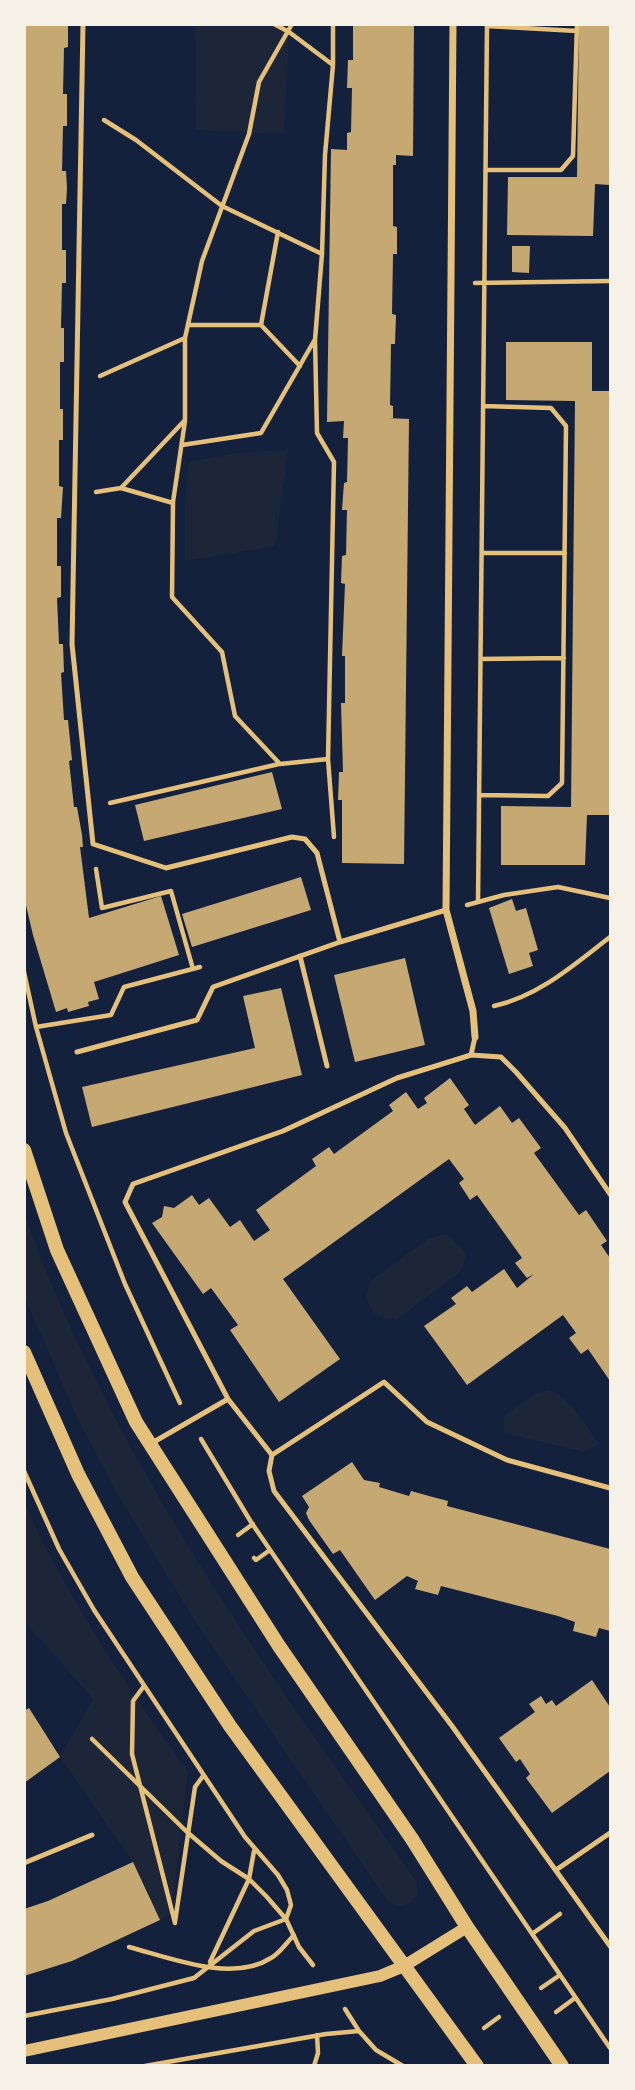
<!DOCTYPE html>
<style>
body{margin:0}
#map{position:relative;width:635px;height:2090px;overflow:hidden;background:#14213d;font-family:Arial,sans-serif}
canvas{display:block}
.frame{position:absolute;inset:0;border:26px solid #f6f1e7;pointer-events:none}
</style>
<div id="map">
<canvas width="635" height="2090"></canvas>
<div class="frame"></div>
</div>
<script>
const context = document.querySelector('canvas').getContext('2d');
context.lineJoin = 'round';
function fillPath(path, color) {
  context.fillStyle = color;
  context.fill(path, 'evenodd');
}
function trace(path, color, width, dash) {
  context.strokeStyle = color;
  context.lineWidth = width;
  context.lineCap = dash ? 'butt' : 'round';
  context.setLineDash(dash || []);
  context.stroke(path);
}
fillPath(new Path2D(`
 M195 25H289L284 134 196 130Z
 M288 450 275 546 185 561V503L189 462 236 453Z
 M25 1216C113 1460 268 1672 417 1882L418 1895 411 1903 397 1906 387 1900 195 1621 118 1495 79 1422 25 1298Z
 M447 1234 465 1252 466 1259 460 1272 397 1319 383 1318 373 1312 366 1299 370 1281 430 1238Z
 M549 1390C572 1398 585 1425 599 1444L584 1452 504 1433V1416L536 1393Z
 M24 1502C67 1598 127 1687 188 1772L171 1912 160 1920 133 1862 60 1757 93 1699 25 1622Z`), '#1d2539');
fillPath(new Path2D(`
 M24 24H68V47L64 48 63 94H67V126H63L62 171H66L67 188 66 204H62V250H66V283H62L61 328H64V362H60V409H63V440H59V486L63 487 61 518H57V566H61V597L57 598 59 644H63L64 672 61 673 64 720H68L72 760 69 761 74 807H77L82 835 83 847H80L89 918 161 896 179 955 94 982 99 999 88 1002 89 1006 68 1012 67 1008 56 1012 33 935 24 897Z
 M353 24H414L413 156 396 155V165H393V226L397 227V254H393L392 314 396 315 395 344H391L390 405 393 406V418H388L409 419 404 864 342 863V800H338L339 772H343L341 703H345V656H342L345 584 341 583 342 556 346 555 347 510H342L344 483 347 482 348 438H343L344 421 327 422 331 149 347 150V133L351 132 352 88H347L348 60H353Z
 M579 24H610V185L595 184 593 236 507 235 508 177H577Z
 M512 246H530L529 273 512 272Z
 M506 342H592V391H610V815H587L585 865H501V806L571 807 573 602 575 401 506 400Z
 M272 772 282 809 144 841 135 805Z
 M301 877 311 910 192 947 182 914Z
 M512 899 516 911 526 908 538 950 529 953 533 966 509 974 489 908Z
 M405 958 425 1045 355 1062 334 975Z
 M281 988 302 1075 92 1127 82 1087 255 1048 243 996Z
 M450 1078 469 1105 464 1109 475 1125 500 1106 512 1123 519 1118 541 1148 534 1153 579 1215 586 1210 607 1241 601 1245 610 1258V1381L588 1349 581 1354 569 1338 576 1333 563 1315 467 1385 424 1326 456 1304 451 1298 467 1286 472 1292 504 1269 517 1288 534 1274 527 1278 515 1263 522 1258 477 1195 470 1200 459 1183 464 1179 449 1159 283 1279 340 1359 279 1402 230 1330 238 1325 211 1288 203 1294 152 1223 162 1217 164 1206 174 1208 192 1195 199 1205 209 1198 230 1227 240 1220 254 1241 270 1230 256 1210 316 1166 312 1159 329 1147 334 1154 393 1111 389 1105 406 1092 418 1109 427 1103 424 1098Z
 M352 1462 364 1480 380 1483 379 1487 409 1496 411 1491 429 1496 448 1501 447 1506 610 1549V1631L599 1628 596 1637 573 1631 575 1622 558 1616 441 1586 438 1595 415 1589 418 1581 407 1576 375 1600 340 1550 333 1554 309 1520 306 1513 309 1507 302 1496Z
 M592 1680 610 1707V1771L552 1813 526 1778 530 1774 520 1759 516 1762 499 1738 535 1712 529 1704 541 1696 546 1704 552 1700 556 1706Z
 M29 1708 60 1757 24 1783V1711Z
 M133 1862 160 1920 72 1961 24 1976V1909L48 1901Z`), '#c6a872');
trace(new Path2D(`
 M274 24 289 32 333 65
 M333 24V65L325 155 322 254 315 340 317 433 334 462 328 759 334 837
 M487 26 577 31
 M104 120 136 140 222 206 322 254
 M486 170H561L573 156 577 24
 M278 232 261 325 300 366
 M475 283 610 281
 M189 325H261
 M100 376 185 338
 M182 445 261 433 314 341
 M121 488 173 503 172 597 222 652 235 716 280 764 328 759
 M96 492 121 488 185 420V338L202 261 249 134 259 82 292 24
 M173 502 185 421
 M482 553H565
 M481 659 564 658
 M480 795 548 796 562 783 566 426 551 408 483 406
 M110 803 279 764
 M96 869 102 908 171 891 193 969
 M478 902 487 24
 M467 905 504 895 558 887 610 898
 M24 972 36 1027 66 1133 125 1284 180 1403
 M494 1006C539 996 575 964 610 937
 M36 1027 111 1015 124 987 200 967
 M201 1439 251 1522 610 2048
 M24 1471 59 1549 94 1610 245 1837 278 1875 287 1890 291 1905 286 1919
 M238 1535 253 1524
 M254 1558 256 1560 270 1550
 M144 1686 133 1701 132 1754 175 1923
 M92 1739 187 1832 221 1861 249 1879 266 1896 286 1919 299 1947 313 1965
 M175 1922 195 1787 203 1776
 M532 1934 560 1914
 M129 1947C171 1958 232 1983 271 1958 280 1953 287 1942 294 1935
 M210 1962 249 1879 254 1851
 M541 1988 560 1975
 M345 2009 359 2031 376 2050 403 2066
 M556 2012 575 1998
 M24 2016 112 1999 194 1978 254 1931 286 1919
 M484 2028 499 2017
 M145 2066 326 2034 359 2031
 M314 2066 318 2053 317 2035`), '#e5c07b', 4.5);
trace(new Path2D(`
 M83 24 72 644 93 844 166 868 292 837 305 839 317 853 340 942
 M300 956 327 1066
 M77 1052 197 1020 213 987 340 942 446 910
 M471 1055 475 1037
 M152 1443 228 1399
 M272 1455 228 1399 125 1202 133 1184 283 1131 397 1078 471 1055 501 1057 516 1072 565 1128 610 1194
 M610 1488 507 1460 427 1422 384 1382 272 1455 269 1471 274 1491 452 1726 610 1946
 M24 1863 92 1835
 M556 1870 610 1833`), '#e5c07b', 5);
trace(new Path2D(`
 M453 24 446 910 473 1011 475 1037`), '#e5c07b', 7);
trace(new Path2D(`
 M24 2051 380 1976 404 1966 467 1927`), '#e5c07b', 12);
trace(new Path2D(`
 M24 1150 57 1250 136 1422 279 1646 412 1839 467 1927 562 2066
 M24 1352 78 1474 132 1577 230 1726 477 2066`), '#e5c07b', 14);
</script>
